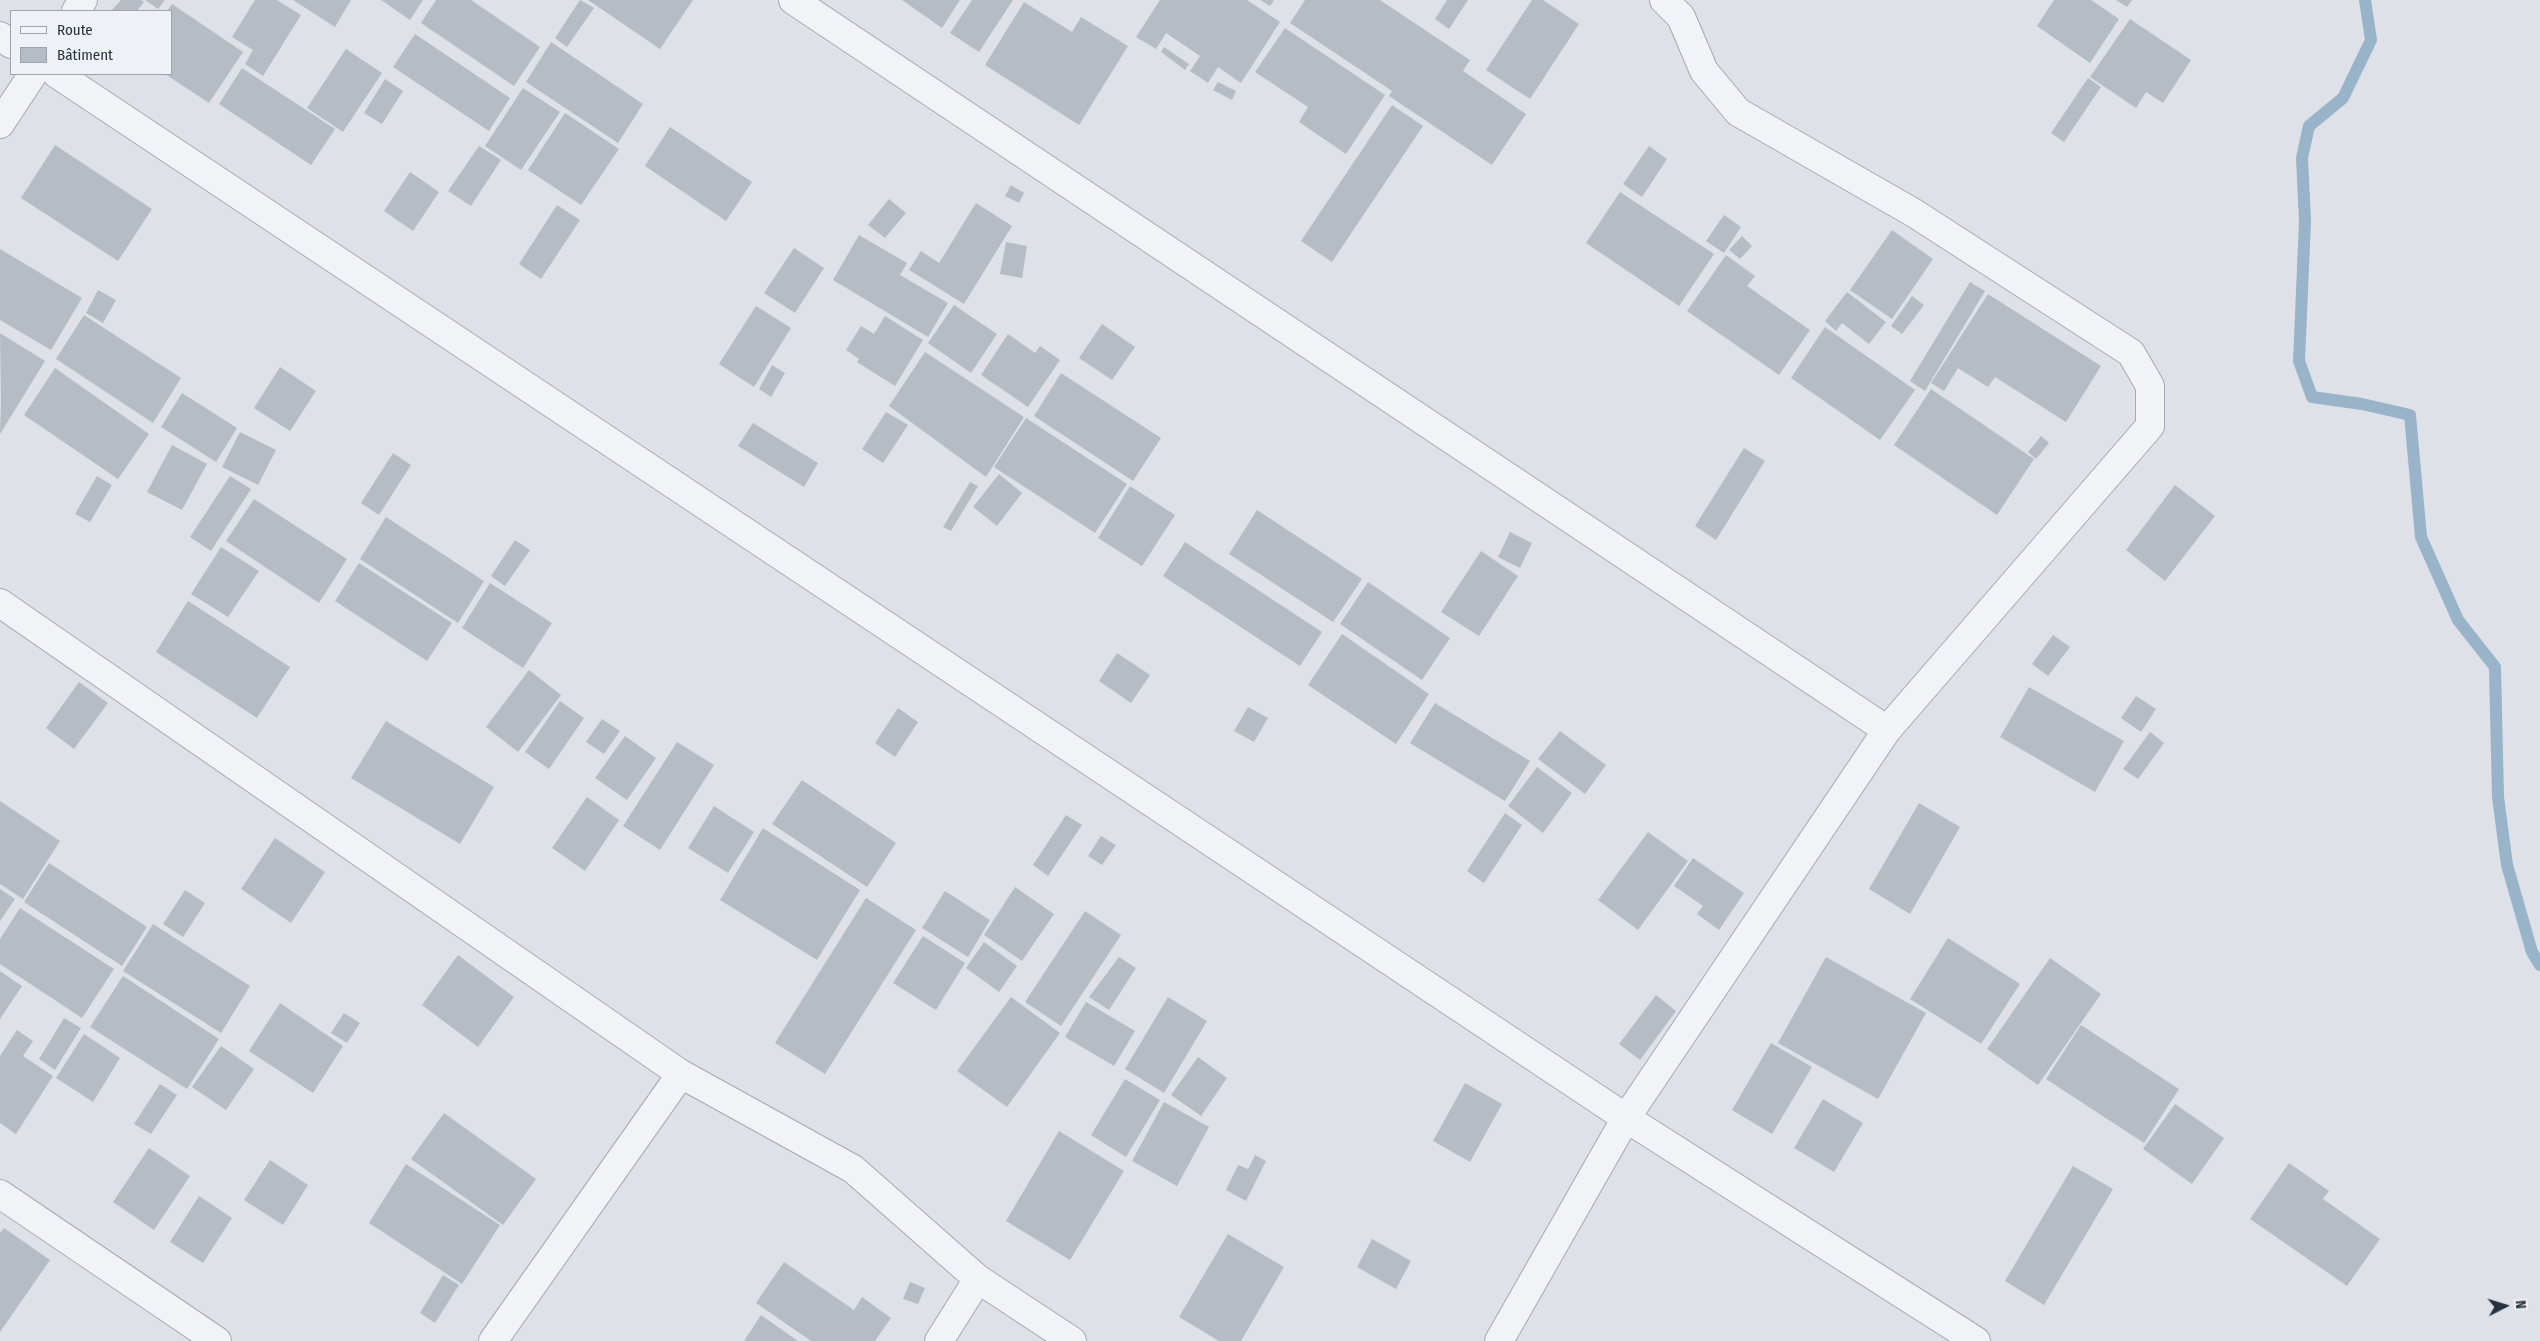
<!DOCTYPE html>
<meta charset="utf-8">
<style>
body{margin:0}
#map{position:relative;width:2540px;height:1341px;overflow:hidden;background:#dee2e8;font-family:"Fira Sans Condensed",sans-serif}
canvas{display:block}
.legend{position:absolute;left:10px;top:10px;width:162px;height:65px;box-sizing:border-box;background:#eef1f5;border:1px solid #9ea4ac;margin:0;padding:6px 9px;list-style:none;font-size:15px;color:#27313e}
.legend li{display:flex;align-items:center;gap:10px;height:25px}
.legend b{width:25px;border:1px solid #9ea4ac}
.north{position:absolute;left:2480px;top:1281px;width:50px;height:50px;-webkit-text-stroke:4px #eef1f5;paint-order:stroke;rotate:85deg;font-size:14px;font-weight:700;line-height:20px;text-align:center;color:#27313e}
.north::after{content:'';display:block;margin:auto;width:18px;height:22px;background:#27313e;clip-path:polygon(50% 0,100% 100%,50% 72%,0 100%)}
</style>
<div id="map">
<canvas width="2540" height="1341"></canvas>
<ul class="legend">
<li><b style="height:6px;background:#f1f3f6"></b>Route</li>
<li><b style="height:14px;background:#b5bcc4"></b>Bâtiment</li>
</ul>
<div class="north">N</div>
</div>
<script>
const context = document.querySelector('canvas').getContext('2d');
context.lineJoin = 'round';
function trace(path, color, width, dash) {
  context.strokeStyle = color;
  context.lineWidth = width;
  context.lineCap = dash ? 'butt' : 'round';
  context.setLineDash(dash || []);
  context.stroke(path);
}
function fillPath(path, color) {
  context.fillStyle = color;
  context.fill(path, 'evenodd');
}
trace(new Path2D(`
 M2365 0 2371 40 2343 98 2309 126 2302 158 2305 221 2299 361 2312 397 2362 404 2410 415 2421 537 2458 620 2495 667 2498 797 2507 865 2532 952 2540 965`), '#99b3c8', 12);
fillPath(new Path2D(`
 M121 0H141L144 2 137 11H111Z
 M145 0H165L158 9Z
 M255 0H277L301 15 263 76 245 64 253 50 232 37Z
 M293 0H351L335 27Z
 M381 0H423L410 20Z
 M436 0H471L540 47 514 86 421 23Z
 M580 0 594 8 567 47 555 38Z
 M588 0H693L660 49Z
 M902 0H960L942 28Z
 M972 0H1013L979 52 950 33Z
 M1160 0H1247L1280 22 1241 83 1218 67 1208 83 1190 71 1200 56 1166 33 1156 49 1136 37Z
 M1260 0H1274L1270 6Z
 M1305 0H1380L1470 60 1463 71 1526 114 1492 165 1389 96 1392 91 1290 23Z
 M1447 0H1468L1449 29 1435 19Z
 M1532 0H1543L1579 24 1530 99 1486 70Z
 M2054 0H2091L2119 19 2090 63 2037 26Z
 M2116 0H2132L2127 7Z
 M1024 2 1072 32 1081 17 1128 46 1079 125 985 65Z
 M172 4 243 52 209 103 165 74H171V11H167Z
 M2130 19 2191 60 2163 103 2146 92 2136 108 2090 77Z
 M1285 28 1385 95 1346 154 1299 122 1308 107 1255 72Z
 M415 34 510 98 489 131 393 67Z
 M551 42 643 104 618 143 526 82Z
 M1164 47 1189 64 1185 70 1161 52Z
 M346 49 382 73 343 132 307 108Z
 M242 68 335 129 311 165 219 104Z
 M2088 78 2101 87 2064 142 2051 133Z
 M385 79 403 91 382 124 364 113Z
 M1218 82 1236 91 1232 100 1213 90Z
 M523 88 560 112 521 170 485 146Z
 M1392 105 1423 126 1332 262 1301 241Z
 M565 113 619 149 581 205 528 170Z
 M670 127 752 182 726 221 645 166Z
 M55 145 152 209 118 261 21 198Z
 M479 146 501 160 471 206 448 191Z
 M1649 146 1667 159 1642 197 1623 184Z
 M410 172 439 192 413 231 384 211Z
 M1011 185 1024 193 1019 203 1005 196Z
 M1620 192 1714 254 1679 306 1586 243Z
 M889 199 906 213 885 238 868 225Z
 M976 203 1012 226 964 304 909 270 921 251 939 263Z
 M557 205 580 220 541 279 519 264Z
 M1724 215 1741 227 1724 253 1706 241Z
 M1892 230 1933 259 1892 319 1850 290Z
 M859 235 907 263 900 275 948 303 928 337 833 280Z
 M1742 236 1752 246 1740 259 1729 250Z
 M1006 242 1027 246 1022 278 1000 274Z
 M794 248 824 268 795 313 764 293Z
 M0 249 82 298 51 350 0 320Z
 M1726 255 1755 276 1747 286 1810 330 1779 375 1687 311Z
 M1970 282 1985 291 1925 391 1910 381Z
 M98 290 116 300 103 323 86 313Z
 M1847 292 1886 322 1869 344 1842 323 1836 331 1825 321Z
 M1988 294 2101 366 2066 422 1995 377 1988 387 1958 368 1944 391 1931 383Z
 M1912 296 1924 305 1902 334 1891 326Z
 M954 305 997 334 971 373 928 343Z
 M756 306 791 328 754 387 719 364Z
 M84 315 181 378 153 423 56 359Z
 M885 316 923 340 895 386 857 362 859 359 846 350 861 326 874 334Z
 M1102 324 1135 347 1112 380 1079 358Z
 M1825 327 1915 390 1880 440 1791 378Z
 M0 333 45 361 0 434 1 402Z
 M1008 334 1035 353 1040 346 1060 360 1028 407 981 375Z
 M925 352 1024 417 986 477 889 406Z
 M772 365 785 373 771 397 759 389Z
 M280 367 316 391 290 431 254 408Z
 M55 368 149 434 118 479 24 415Z
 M1061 373 1161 438 1133 481 1034 416Z
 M1931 389 2034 459 1997 515 1894 445Z
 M182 393 237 428 216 462 161 427Z
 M886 412 908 425 883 463 862 449Z
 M1026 418 1127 484 1095 533 994 467Z
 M753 423 818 463 804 487 738 446Z
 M240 432 276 450 258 485 222 467Z
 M2041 436 2049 443 2036 459 2028 452Z
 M172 445 207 464 182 510 147 492Z
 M1744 448 1765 461 1716 540 1695 526Z
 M393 453 411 465 379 515 361 503Z
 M999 474 1022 493 997 526 973 507Z
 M97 476 112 485 90 522 75 514Z
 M230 476 251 489 211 551 190 537Z
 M970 482 978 486 951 531 943 527Z
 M2175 485 2215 516 2165 581 2126 550Z
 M1130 486 1175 515 1142 566 1098 538Z
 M254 499 347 559 319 603 226 541Z
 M1257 510 1362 579 1333 622 1229 554Z
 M386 517 484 581 458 623 360 559Z
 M1510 532 1532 543 1520 568 1498 557Z
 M515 540 530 550 505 586 491 576Z
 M1185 542 1322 632 1300 666 1163 576Z
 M221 547 259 571 228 617 191 594Z
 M1481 551 1518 576 1479 636 1441 612Z
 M359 563 452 623 427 661 335 601Z
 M1368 582 1450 638 1422 680 1340 624Z
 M490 583 552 623 523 668 462 628Z
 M188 601 290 667 257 718 156 652Z
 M1342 634 1429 694 1396 744 1308 685Z
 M2053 635 2070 647 2048 676 2032 664Z
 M1117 653 1150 675 1131 703 1099 681Z
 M529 670 561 695 518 752 486 727Z
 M79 682 108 703 74 749 46 728Z
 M2029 687 2124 741 2095 792 2000 737Z
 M2136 696 2156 709 2141 732 2121 718Z
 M560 701 584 718 549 769 525 752Z
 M1435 703 1530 761 1505 801 1410 743Z
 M1248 707 1268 718 1254 742 1234 731Z
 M898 708 918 722 895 757 875 743Z
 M602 719 620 731 604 754 586 742Z
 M386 721 494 787 460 844 351 778Z
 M1560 731 1606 765 1585 794 1538 759Z
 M2150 732 2164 743 2138 779 2123 769Z
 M625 736 656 758 627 800 595 778Z
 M677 742 714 765 660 850 623 826Z
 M1537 767 1572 793 1543 833 1508 806Z
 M802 780 896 843 867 887 772 824Z
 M587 797 619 820 585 871 552 848Z
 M0 801 60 841 23 899 0 884Z
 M1919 803 1960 827 1910 914 1869 889Z
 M714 806 754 832 728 873 688 848Z
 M1505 813 1522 825 1484 883 1467 871Z
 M1066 815 1082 825 1048 876 1033 865Z
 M763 828 860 890 817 960 720 900Z
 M1648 832 1688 861 1638 930 1598 900Z
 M1101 836 1116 845 1102 865 1088 856Z
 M275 838 325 872 291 923 241 889Z
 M1693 858 1744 893 1719 930 1697 914 1703 906 1674 886Z
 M49 863 147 927 122 966 24 902Z
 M1015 887 1054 914 1022 961 984 935Z
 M0 889 15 899 0 921Z
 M185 890 205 903 183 937 163 924Z
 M945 891 990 920 968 957 922 928Z
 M866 898 916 930 825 1074 775 1043Z
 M20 908 114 969 82 1018 0 964V939Z
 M1085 911 1121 935 1061 1026 1025 1002Z
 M153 924 250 986 221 1033 123 971Z
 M923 936 965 963 936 1010 893 983Z
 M1948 938 2020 984 1981 1044 1910 999Z
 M984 942 1017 966 999 992 966 968Z
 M458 955 514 997 478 1047 422 1005Z
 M1119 957 1136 968 1109 1010 1089 997Z
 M1826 957 1926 1013 1878 1099 1778 1043Z
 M2050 958 2101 994 2038 1085 1987 1049Z
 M0 971 22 986 0 1019Z
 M123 976 219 1039 187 1089 90 1027Z
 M1656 995 1676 1011 1640 1060 1619 1044Z
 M1011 997 1060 1033 1007 1107 957 1071Z
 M1168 997 1207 1021 1164 1093 1125 1069Z
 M1086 1002 1135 1031 1114 1066 1065 1037Z
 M280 1003 343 1046 313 1093 249 1051Z
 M344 1013 360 1023 347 1043 331 1033Z
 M64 1018 81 1028 55 1070 39 1059Z
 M2081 1025 2179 1089 2144 1143 2046 1079Z
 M17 1030 33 1041 23 1056 53 1076 16 1134 0 1123V1056Z
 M84 1034 120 1058 93 1102 56 1078Z
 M1771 1043 1812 1067 1772 1134 1732 1110Z
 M221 1046 254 1069 226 1110 192 1087Z
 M1198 1057 1227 1078 1201 1116 1171 1095Z
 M1125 1079 1160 1100 1126 1157 1091 1135Z
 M1465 1083 1502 1104 1470 1162 1433 1141Z
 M160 1084 177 1095 151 1134 134 1124Z
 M1823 1099 1863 1123 1834 1172 1794 1148Z
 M1164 1102 1209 1127 1177 1186 1132 1161Z
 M2175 1104 2224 1138 2192 1184 2143 1149Z
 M444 1113 536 1179 503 1225 411 1159Z
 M1059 1131 1124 1171 1070 1260 1006 1221Z
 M149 1148 190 1176 154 1230 113 1202Z
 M1255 1155 1266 1161 1246 1201 1226 1190 1238 1165 1248 1169Z
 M270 1160 308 1185 283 1225 244 1200Z
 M2289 1163 2329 1191 2323 1199 2380 1239 2347 1286 2250 1219Z
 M406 1164 500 1225 462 1284 369 1223Z
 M2073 1166 2113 1189 2044 1305 2005 1281Z
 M199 1196 232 1218 203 1263 170 1242Z
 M4 1228 50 1260 0 1332V1233Z
 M1228 1234 1284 1267 1241 1341H1219L1179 1317Z
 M1372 1239 1411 1261 1396 1289 1357 1267Z
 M784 1262 854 1310 862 1297 891 1318 875 1341H811L756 1303Z
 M443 1275 459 1285 435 1323 420 1313Z
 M910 1282 925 1288 918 1304 903 1299Z
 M761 1315 798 1341H744Z`), '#b5bcc4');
const minor = new Path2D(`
 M793 0 1887 730
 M76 11 83 0
 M0 36 11 44
 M57 74 1626 1118 1976 1341
 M0 124 33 74
 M0 603 681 1074 853 1169 978 1279 1072 1341
 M0 1194 217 1341
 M493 1341 681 1074
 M939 1341 978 1279
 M1499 1341 1626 1118 1887 730 2150 426V386L2131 353 1914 213 1738 112 1704 71 1681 17 1664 0`);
trace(minor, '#a3a9b2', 30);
trace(minor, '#f1f3f6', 28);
</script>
